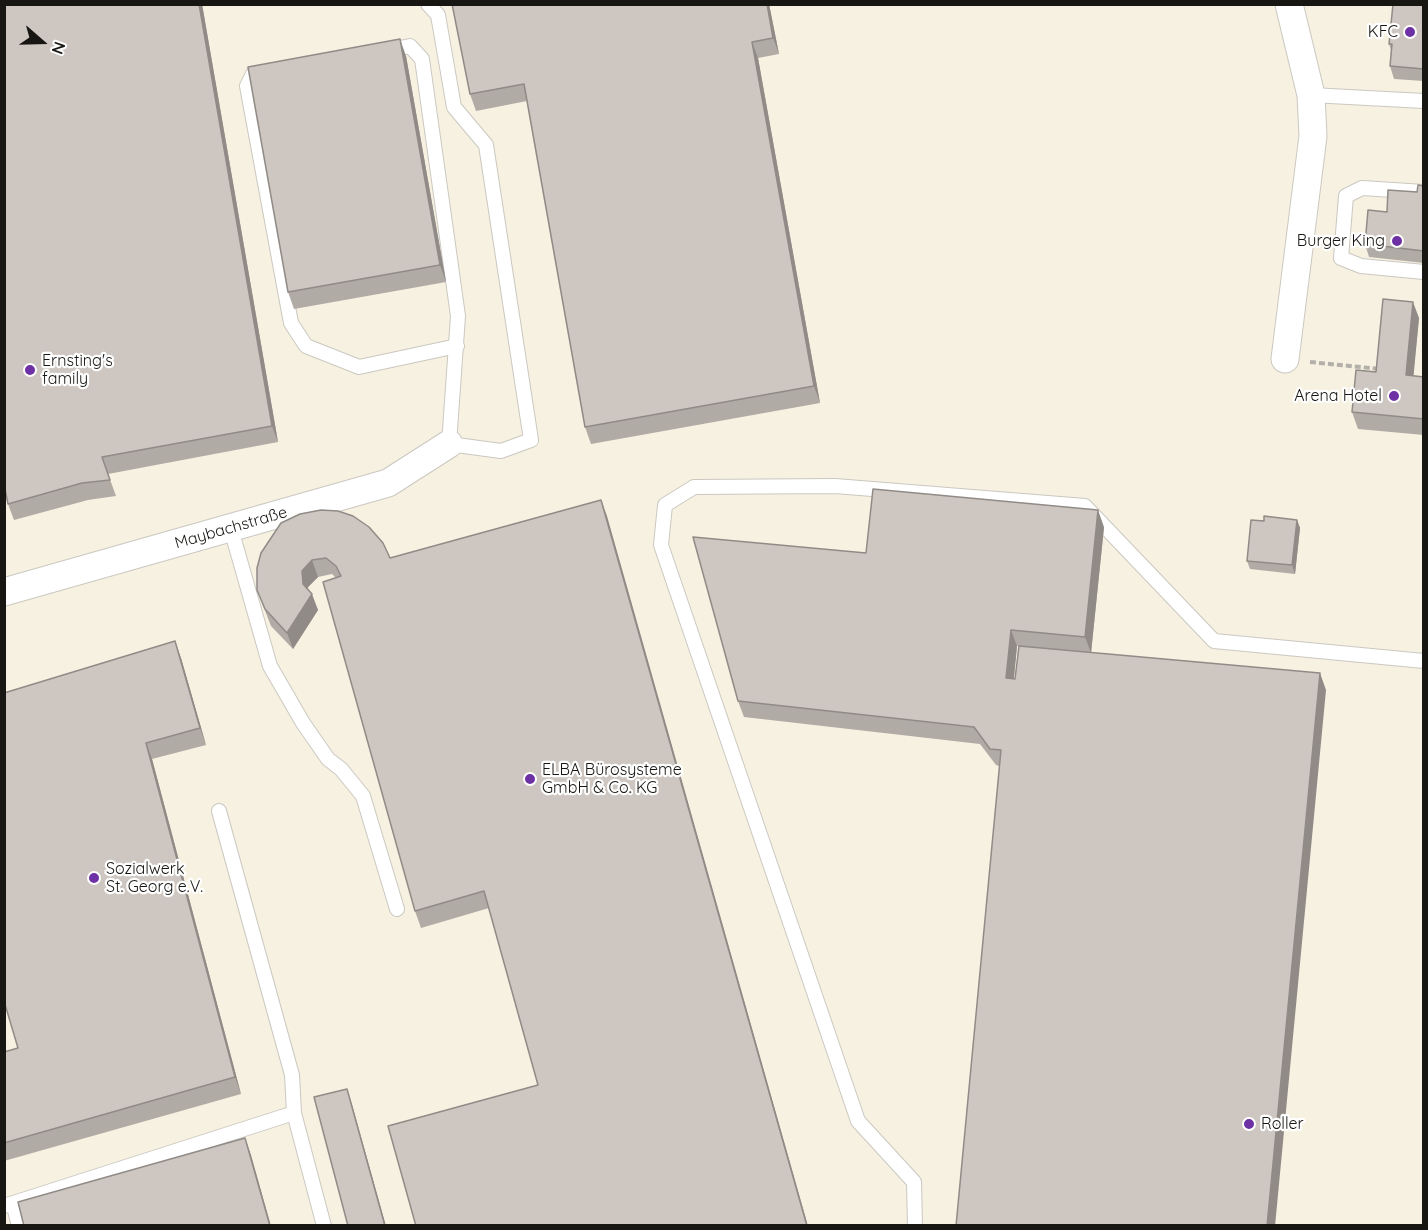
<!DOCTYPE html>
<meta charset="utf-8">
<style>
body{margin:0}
#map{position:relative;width:1428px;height:1230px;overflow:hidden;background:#fdfaf2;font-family:Quicksand,sans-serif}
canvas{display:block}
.frame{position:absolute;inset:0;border:6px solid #171613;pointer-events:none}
.north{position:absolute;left:12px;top:12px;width:60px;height:60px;-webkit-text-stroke:4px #fff;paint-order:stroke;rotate:110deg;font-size:16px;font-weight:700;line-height:24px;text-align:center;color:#171613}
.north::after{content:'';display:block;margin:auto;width:21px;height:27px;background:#171613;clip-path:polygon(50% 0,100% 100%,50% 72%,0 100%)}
</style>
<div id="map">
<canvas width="1428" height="1230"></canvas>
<div class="frame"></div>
<div class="north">N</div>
</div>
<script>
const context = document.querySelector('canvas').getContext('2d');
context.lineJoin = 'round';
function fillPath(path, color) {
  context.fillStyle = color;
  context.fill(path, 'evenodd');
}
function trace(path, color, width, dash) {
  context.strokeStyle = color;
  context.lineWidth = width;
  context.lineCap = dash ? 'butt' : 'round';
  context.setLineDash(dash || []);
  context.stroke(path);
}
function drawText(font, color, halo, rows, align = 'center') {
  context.font = font + ' Quicksand,sans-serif';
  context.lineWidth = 4.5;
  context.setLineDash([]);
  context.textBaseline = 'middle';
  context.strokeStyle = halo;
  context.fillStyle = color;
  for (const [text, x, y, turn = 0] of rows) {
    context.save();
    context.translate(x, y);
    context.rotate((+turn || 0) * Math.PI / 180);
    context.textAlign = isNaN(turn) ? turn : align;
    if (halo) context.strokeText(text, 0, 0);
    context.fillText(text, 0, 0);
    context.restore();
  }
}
fillPath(new Path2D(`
 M5 5H1423V1225H5Z`), '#f6f1e1');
const lane = new Path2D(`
 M385 51 410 46 422 59 458 316 449 444 501 451 531 440 486 145 454 107 438 15 428 4
 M265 72 253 74 247 86 291 323 306 346 359 367 457 346
 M1311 95 1424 101
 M1424 192 1362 188 1346 196 1341 258 1361 266 1424 272
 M231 529 270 666 303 723 328 759 341 769 363 796 397 909
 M219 811 292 1075 294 1113
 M13 1203 19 1226
 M4 1206 294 1113 324 1226
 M915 1226 914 1182 858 1121 661 545 665 505 694 487 835 486 1085 506 1214 641 1424 661`);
const street = new Path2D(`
 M1285 359 1313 136 1311 95 1289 4
 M4 592 388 483 449 444`);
trace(lane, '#cbc8c1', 16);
trace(street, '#cbc8c1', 29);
trace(new Path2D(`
 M1310 362 1380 369`), '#b2b0a9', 4, [6, 3]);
trace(lane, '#fff', 14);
trace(street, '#fff', 27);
fillPath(new Path2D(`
 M202 4 278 442 108 474 116 496 88 500 14 520 8 504Z
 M769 4 779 54 758 58 820 403 591 444 585 427 527 101 476 111 470 94Z
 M1424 4V81L1394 79 1390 66 1391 50 1389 44Z
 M406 56 446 282 294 309 288 292Z
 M1424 186V263L1369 257 1365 244 1387 212 1417 192Z
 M1419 318 1413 376 1424 377V435L1358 429 1352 412 1376 372Z
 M607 516 538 1085 489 908 421 928 415 911 336 578 332 574 318 577 308 587V590L318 610 293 649 271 626 257 590 261 553 390 558Z
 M1297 520 1300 528 1295 574 1250 569 1247 561 1264 521Z
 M1104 527 1091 653 1326 690 999 766 996 765 980 744 744 717 738 701ZM1017 646H1019L1015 679H1014Z
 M181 658 206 745 152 759 241 1094 4 1161V1052L18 1048Z`), '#b1aba6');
fillPath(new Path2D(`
 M199 4H202L278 442 272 426Z
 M767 4H769L779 54 773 38Z
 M400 39 406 56 446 282 440 265Z
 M752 42 758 58 820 403 814 386Z
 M1413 302 1419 318 1412 392 1406 375Z
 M601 500 607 516 808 1226H807Z
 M1098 510 1104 527 1091 653 1085 637Z
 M1297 520 1300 528 1295 574 1292 565Z
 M312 560 318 577 308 587 309 599 312 594 318 610 293 649 287 633 303 584 302 571Z
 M1011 630 1017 646 1012 695 1006 678Z
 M175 641 181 658 206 745 200 728Z
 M1320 673 1326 690 1275 1226H1267Z
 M146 743 152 759 241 1094 235 1077Z
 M347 1089 351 1101 386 1226H385Z
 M245 1138 251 1155 271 1226H270Z`), '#908b87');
const building = new Path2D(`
 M4 4H199L272 426 102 457 110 480 82 483 8 504 4 484Z
 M452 4H767L773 38 752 42 814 386 585 427 524 84 470 94Z
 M1393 4H1424V69L1390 66 1392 44H1389Z
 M400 39 440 265 288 292 248 67Z
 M1418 185 1424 186V251L1365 244 1368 210 1387 212 1388 190 1417 192Z
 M1383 299 1413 302 1406 375 1424 377V419L1352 412 1356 370 1376 372Z
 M873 489 1098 510 1085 637 1011 630 1006 678 1015 679 1019 646 1320 673 1267 1226H956L1001 750 990 749 974 727 738 701 693 537 866 553Z
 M601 500 807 1226H416L388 1126 538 1085 484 891 415 911 323 582 341 576 336 566 326 558 312 560 302 571 303 584 312 594 287 633 265 609 257 590V568L261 553 281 523 300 514 321 510 338 511 353 516 369 527 383 543 390 558Z
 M1264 516 1297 520 1292 565 1247 561 1251 520 1264 521Z
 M175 641 200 728 146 743 235 1077 4 1143V1052L18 1048 4 1001V693Z
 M347 1089 385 1226H348L314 1097Z
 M245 1138 270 1226H24L18 1202Z`);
fillPath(building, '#cec7c1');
trace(building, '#908b87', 1.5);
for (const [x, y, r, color] of [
 [1410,32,6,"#6d30a5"],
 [1397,241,6,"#6d30a5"],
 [30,370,6,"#6d30a5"],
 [1394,396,6,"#6d30a5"],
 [530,779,6,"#6d30a5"],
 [94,878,6,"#6d30a5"],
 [1249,1124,6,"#6d30a5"]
]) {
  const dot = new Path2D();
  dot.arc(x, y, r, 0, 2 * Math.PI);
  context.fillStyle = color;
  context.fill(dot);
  trace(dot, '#fff', 2);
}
drawText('16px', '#171613', '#fff', [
 ["KFC",1398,32,"right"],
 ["Burger King",1385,241,"right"],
 ["Ernsting's",42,361],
 ["family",42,379],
 ["Arena Hotel",1382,396,"right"],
 ["ELBA Bürosysteme",542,770],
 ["GmbH & Co. KG",542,788],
 ["Sozialwerk",106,869],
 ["St. Georg e.V.",106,887],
 ["Roller",1261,1124]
], 'left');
drawText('16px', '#171613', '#fff', [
 ["Maybachstraße",231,528,-16]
]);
</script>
